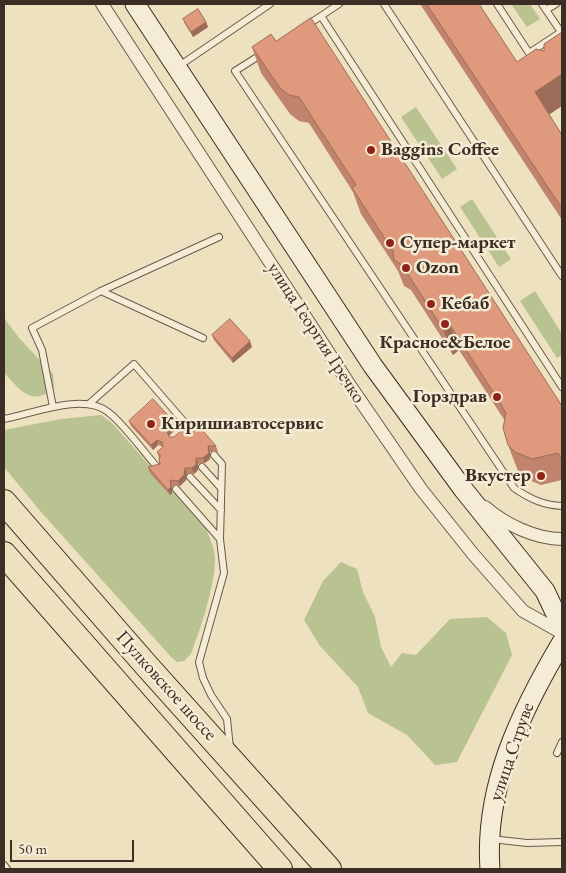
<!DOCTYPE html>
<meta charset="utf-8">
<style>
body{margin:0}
#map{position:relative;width:566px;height:873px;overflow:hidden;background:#eee1bf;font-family:"EB Garamond",serif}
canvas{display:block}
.frame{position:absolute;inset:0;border:5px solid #3d2e25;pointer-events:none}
.scale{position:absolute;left:10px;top:840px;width:124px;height:22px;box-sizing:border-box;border:2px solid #3d2e25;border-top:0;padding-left:6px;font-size:15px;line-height:18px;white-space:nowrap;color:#3d2e25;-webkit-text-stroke:4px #f4ecd5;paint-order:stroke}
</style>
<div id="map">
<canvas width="566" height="873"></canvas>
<div class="frame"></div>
<div class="scale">50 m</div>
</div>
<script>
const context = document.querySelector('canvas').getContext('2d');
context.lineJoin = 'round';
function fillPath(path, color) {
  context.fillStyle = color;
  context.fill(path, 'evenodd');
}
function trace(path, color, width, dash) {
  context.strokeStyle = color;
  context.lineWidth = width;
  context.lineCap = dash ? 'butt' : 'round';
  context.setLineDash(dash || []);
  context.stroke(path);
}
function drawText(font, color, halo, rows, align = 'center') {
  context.font = font + ' "EB Garamond",serif';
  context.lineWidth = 5;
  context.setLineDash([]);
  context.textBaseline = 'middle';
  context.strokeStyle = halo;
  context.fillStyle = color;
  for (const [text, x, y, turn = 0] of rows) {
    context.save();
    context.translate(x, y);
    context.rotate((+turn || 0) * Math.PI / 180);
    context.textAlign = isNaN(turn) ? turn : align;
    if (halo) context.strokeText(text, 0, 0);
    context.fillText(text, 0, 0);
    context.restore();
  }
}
fillPath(new Path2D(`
 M511 4H530L540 19 527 27Z
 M416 107 457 169 442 179 401 117Z
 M472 199 511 259 499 267 460 207Z
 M535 291 562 334V355L557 358 520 301Z
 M4 318 20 339 53 374 54 387C32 409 19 388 4 373Z
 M101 415 112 423 206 529C210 539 216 551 215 563 213 593 201 626 191 654L184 661 177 662 172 658 41 512 4 467V430L61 419Z
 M341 562 357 569 363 592 375 617 381 647 391 667 402 653 416 655 450 619 487 617 506 633 512 655 457 762 435 765 407 735 368 713 358 687 320 646 304 620 323 581Z`), '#b9c391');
const lane = new Path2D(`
 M384 4 562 276
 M497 4 529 53 561 32 542 4
 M546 10 556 4
 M321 16 562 387
 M306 26 339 4
 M262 54 235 71 514 488C530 499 543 505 562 506
 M179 66 270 4
 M101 291 203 338
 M90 403 134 364 193 432
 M53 407 42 350 32 328 101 291 219 237
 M4 419C32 414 83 392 108 412 124 424 143 451 157 467
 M214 455 222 464 220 539 224 573 199 662 203 678 211 695 227 719 230 748
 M202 467 221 488
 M190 477 221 510
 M176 489 220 539
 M557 753 562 742
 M491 839 527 843 562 842
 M4 865 7 869`);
const street = new Path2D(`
 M102 4 351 387 421 489 473 554 523 611 562 633
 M485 507C505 524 535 539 562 539`);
const secondary = new Path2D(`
 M135 4 373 366 463 489 545 591 562 627
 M490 869C484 787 521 711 562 642`);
const highway = new Path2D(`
 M4 502 146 665 329 869
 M4 554 280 869`);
trace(lane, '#695b4c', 8);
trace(street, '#695b4c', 14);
trace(secondary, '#3d2e25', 21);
trace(highway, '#3d2e25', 26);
trace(lane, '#f4ecd5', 6);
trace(street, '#f4ecd5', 12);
trace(secondary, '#f4ecd5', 19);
trace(highway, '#eee1bf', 24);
fillPath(new Path2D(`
 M420 4H479L562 135V220Z
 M183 19 206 22 208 27 193 37 185 24Z
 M276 41 562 406V480L541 485 524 478 518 471 508 445 505 421 459 350 453 355 411 290 404 286 398 271 361 214 353 192 309 123 299 121 290 114 261 73 252 47Z
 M212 335 252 347 233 363 214 340Z
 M129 421 175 423 177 428 169 436V437H174L184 433 216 446 218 452H210V459L205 463 198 464V470L194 474 187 473 186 480 180 486H172V493L170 495 150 473 148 467 160 464 159 458 157 452 163 447 158 445 153 450 131 426Z`), '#c0846c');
fillPath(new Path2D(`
 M206 22 208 27 193 37 191 32Z
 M562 74V106L544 118 535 92Z
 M450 325 459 350 453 355 443 329Z
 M250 341 252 347 233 363 232 358Z
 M175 423 177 428 168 436 167 431Z
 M157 440 158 445 153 450 151 445Z
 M208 446 210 452V459L205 463 203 458Z
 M196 458 198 464V470L194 474 192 468Z
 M185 468 187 473 186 480 180 486 178 481Z
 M170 480 172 486V493L170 495 168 490Z`), '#9c6c58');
const building = new Path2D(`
 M427 4H479L517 62 536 49 544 51V44L562 32V74L535 92 562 135V208Z
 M198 9 206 22 191 32 183 19Z
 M311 18 562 406V460L558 453 532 459 515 452 508 445 503 428 506 413 499 401 450 325 443 329 402 265 394 260 393 251 352 188 356 185 299 97 289 95 280 88 252 47 271 34 276 41Z
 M230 319 250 341 232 358 212 335Z
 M153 399 175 423 167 431 169 437H174L182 430 184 433 187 430 194 431 196 423 216 446H208L209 453 203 458H196V465L192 468H185L184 475 178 481 170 480 171 487 168 490 148 467 160 464 159 458 161 456 157 452 163 447 162 442 157 440 151 445 129 421Z`);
fillPath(building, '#df9a7d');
trace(building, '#9c6c58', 1);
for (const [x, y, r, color] of [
 [371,150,5,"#8f2418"],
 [390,243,5,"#8f2418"],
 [406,268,5,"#8f2418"],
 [431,304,5,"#8f2418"],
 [445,324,5,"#8f2418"],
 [497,397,5,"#8f2418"],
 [151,424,5,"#8f2418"],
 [541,476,5,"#8f2418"]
]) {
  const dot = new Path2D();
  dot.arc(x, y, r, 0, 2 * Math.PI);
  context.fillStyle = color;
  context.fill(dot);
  trace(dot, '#f4ecd5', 2);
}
drawText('bold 19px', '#3d2e25', '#f4ecd5', [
 ["Baggins Coffee",381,150],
 ["Супер-маркет",400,243],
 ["Ozon",416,268],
 ["Кебаб",441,304],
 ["Красное&Белое",445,343,"center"],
 ["Горздрав",487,397,"right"],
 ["Киришиавтосервис",161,424],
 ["Вкустер",531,476,"right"]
], 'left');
drawText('19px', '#3d2e25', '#f4ecd5', [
 ["улица Георгия Гречко",316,333,57],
 ["Пулковское шоссе",166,686,48],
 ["улица Струве",512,752,-71]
]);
</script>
